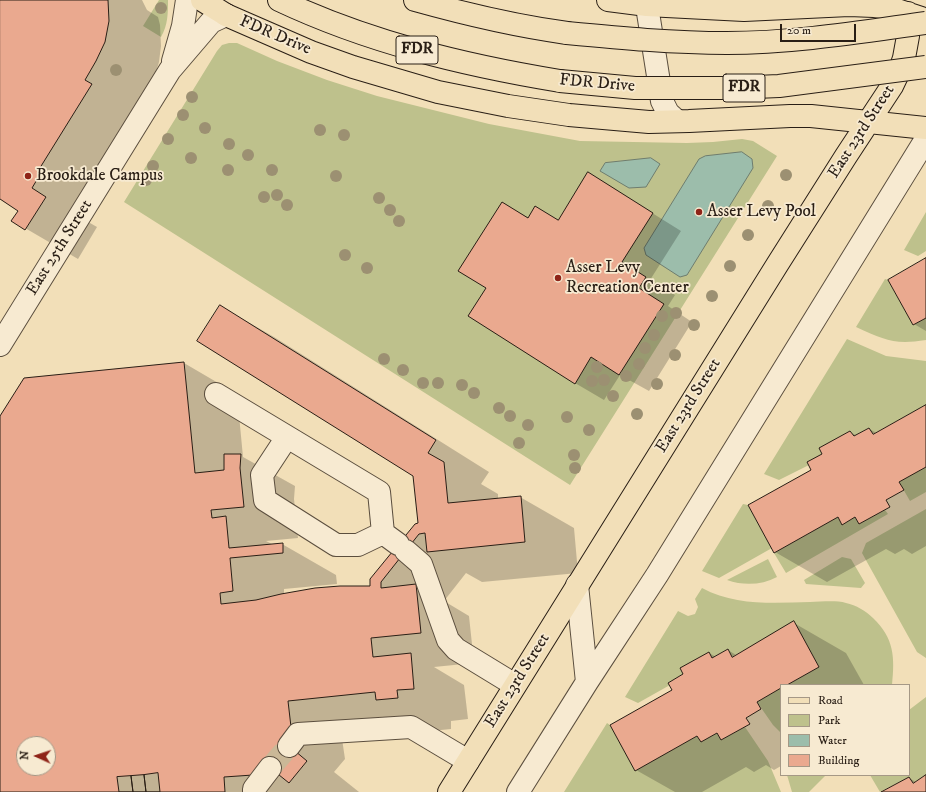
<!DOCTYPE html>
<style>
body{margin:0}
#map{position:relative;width:926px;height:792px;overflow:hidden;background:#f2dfb8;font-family:"IM FELL DW Pica",serif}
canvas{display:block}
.legend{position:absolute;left:780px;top:684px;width:130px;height:92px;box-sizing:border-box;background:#f7ead1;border:1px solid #a59886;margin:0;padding:5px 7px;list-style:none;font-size:12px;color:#291e15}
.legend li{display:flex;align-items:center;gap:8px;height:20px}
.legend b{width:20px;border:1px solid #a59886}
.north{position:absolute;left:16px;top:736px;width:40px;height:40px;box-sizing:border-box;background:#f7ead1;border:1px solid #a59886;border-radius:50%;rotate:273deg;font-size:11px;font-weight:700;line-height:16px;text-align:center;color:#291e15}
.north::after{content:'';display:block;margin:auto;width:14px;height:18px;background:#8f2418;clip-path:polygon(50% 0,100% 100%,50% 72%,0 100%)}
.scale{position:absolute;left:780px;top:24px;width:76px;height:18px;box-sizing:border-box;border:2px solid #291e15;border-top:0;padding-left:5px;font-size:12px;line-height:14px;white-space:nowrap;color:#291e15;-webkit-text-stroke:3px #f7ead1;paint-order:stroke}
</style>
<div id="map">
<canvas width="926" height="792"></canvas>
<ul class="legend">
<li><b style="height:5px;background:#f2dfb8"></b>Road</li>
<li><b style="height:11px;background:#bec18c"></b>Park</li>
<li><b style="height:11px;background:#9cbdab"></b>Water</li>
<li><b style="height:11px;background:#eaa98f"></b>Building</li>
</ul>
<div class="north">N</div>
<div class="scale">20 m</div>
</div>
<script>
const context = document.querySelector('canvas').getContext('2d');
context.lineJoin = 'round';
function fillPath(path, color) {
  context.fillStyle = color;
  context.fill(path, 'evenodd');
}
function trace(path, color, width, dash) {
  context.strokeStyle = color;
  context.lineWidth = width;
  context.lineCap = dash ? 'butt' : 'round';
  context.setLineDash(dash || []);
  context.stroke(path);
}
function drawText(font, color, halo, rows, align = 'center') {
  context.font = font + ' "IM FELL DW Pica",serif';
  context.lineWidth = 3.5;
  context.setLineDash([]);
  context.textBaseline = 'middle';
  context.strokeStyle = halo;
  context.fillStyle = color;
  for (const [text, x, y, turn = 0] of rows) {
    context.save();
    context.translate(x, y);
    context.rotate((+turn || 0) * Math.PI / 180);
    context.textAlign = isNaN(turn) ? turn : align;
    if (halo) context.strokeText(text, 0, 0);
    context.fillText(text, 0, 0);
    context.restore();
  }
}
fillPath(new Path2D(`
 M159 0H168C168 13 168 25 161 37L143 26Z
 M229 43H237L277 61 327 80 377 96 489 124 580 141 687 143 713 142 742 139 753 141 777 156 570 485 124 202 217 51 222 45Z
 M926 212V251L918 256 904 250Z
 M885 279 888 280 913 325 926 318V340C894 345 885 340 856 327Z
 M847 339 886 356 926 361V405L873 434 869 428 854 436 850 431 820 448 822 454 809 465 779 480 764 474Z
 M926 467V492L910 501 899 482Z
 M743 504 748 505 772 548 719 578 702 571Z
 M926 509V658L917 652 862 553 866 543Z
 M885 510 888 514 786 573 774 553 838 517 842 525 855 517 859 524Z
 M842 557 851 559 865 583 861 588 806 584 804 580Z
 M768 559 777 577C762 585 744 586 727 580Z
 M702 588C735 606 773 603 810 602 821 602 835 600 846 603 856 605 866 611 873 618 894 638 895 657 892 685H787L819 667 794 622 732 657 728 649 712 658 709 652 683 674 668 683 670 685 638 703 625 697 678 611 688 616 695 614 698 607 695 599Z
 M781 688V733L773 725 757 702Z
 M926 697V775L913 783 909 777 880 792 870 775H909V710Z
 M607 723 610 725 636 770 697 736 701 742 717 733 721 740 745 727 768 761 781 792H564Z
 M787 775H826L809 792H792Z`), '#bec18c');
const water = new Path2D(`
 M742 152 752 159 753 168 687 275 680 277 646 255 644 248 699 159 705 156Z
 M651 158 660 164 646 187 629 188 600 171 605 163Z`);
fillPath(water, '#9cbdab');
trace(water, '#6e7d6f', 1);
fillPath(new Path2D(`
 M0 0H142L147 10 158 17 160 25 161 46 159 62 153 82 83 219 97 227 78 259 13 221 19 210 0 198Z
 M588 173 681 231 650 280 675 295 668 306 692 322 649 391 620 375 604 400 575 383 488 288 502 203 529 218 558 221Z
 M926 259V331L914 324Z
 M220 306 274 337 489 472 481 484 498 494V499L520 497 574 528 578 573 482 582 466 573 444 601 469 616 474 663 434 667 464 685 468 719 451 721V729L431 731 341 732 345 759 334 772 359 792H0V417L184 363 237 394 243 457 295 486 294 499 298 538 266 541 274 545 282 544 336 575 337 584 284 589V594L371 587 419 524 414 476ZM24 744H48V768H24Z
 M926 406V546L912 554 904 549 895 554 886 549 827 582 775 552 813 470 824 454 850 432 857 436 869 429 877 433Z
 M794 623 846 653 864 685H781V766L774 770 766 765 754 772 746 767 702 792H675L636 770 674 690 685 675 709 653 716 657 728 650 736 655Z
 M926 776V792H883L909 778 916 782Z`), '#0003');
const building = new Path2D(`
 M0 0H108L109 21 105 42 96 61 85 80 92 84 38 171 41 173 32 188 46 197 25 230 11 221 18 211 0 199Z
 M588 172 653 213 622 262 646 277 639 288 664 304 619 375 591 357 575 384 468 316 486 288 458 271 502 202 528 218 535 206 558 220Z
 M926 258V318L913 325 888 280Z
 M220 305 436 440 428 453 444 462 448 503 521 496 525 542 427 552 425 533 419 534 381 582V588L416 584 421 633 371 638 373 657 411 653 414 689 397 690 398 698 376 700 375 692 288 701 291 727 289 746 307 761 289 783 263 762 253 775 224 777 225 792H0V416L24 378 184 362 195 473 224 470V454H241L240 468 244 507 211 510 212 518 226 516 229 548 283 543V553L230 558 233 591 220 593 221 604 256 600 281 594 315 588 340 586H370V579L415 524 418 523 413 476 197 341ZM24 744H48V768H24Z
 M926 405V467L899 482 904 490 886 500 890 507 859 524 855 517 842 525 838 517 774 553 748 505 811 470 807 462 822 454 819 448 850 431 854 436 869 428 873 434Z
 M794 621 819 667 787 685H781V688L757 702 761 709 746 718 750 724 721 740 717 733 701 742 697 736 635 771 610 725 672 690 668 683 683 674 680 668 709 652 712 658 728 649 732 657Z
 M158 773 160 792H146L144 775Z
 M144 775 146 792H133L131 776Z
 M926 775V792H881L909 777 913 783Z
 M131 776 133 792H119L117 777Z`);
fillPath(building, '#eaa98f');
trace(building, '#291e15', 1);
trace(new Path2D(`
 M270 768 289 746`), '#cab897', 22, [22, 11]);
const minor = new Path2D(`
 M646 0 662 101 668 113 677 121
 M173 61 183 26 187 0
 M0 345 170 70 211 22 226 15
 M216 394 379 492 383 533 398 544
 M287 437 262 475 265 500 336 545H358L383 533
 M406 551 421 564 448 640 456 649 515 685
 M577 585 587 682
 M289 746 298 734 411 727 468 761
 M254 792V789L270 768
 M518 792 587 682 657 575 926 139`);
const major = new Path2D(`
 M608 0 647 5 744 10 849 5 874 6 891 8 921 18
 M226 15 311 52 353 67 438 92 508 106 569 115 649 122 689 121 790 116H811L926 128
 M449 792 777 265 846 156 892 86 901 67 904 58 908 36V13`);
const highway = new Path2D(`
 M202 0 226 15
 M279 0C368 42 463 65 560 81
 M415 0C465 14 516 26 567 33`);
trace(minor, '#5b4e3e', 24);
trace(major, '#291e15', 24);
trace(highway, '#291e15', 24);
trace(minor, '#f7ead1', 22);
trace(major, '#f2dfb8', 22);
trace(highway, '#f2dfb8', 22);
const highwayBridge = new Path2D(`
 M567 33C620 38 673 43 727 43 794 43 860 32 926 23
 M560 81 635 88H732L779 86 926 67`);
trace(highwayBridge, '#291e15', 24, []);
trace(highwayBridge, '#f2dfb8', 22);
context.fillStyle = '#9c9072';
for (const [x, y] of [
 [161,8],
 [116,70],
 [192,97],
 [183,115],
 [205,128],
 [320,130],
 [344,135],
 [168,139],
 [229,144],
 [248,155],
 [191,158],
 [153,166],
 [228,170],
 [272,170],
 [786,175],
 [336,176],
 [146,180],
 [277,195],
 [264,197],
 [379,198],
 [287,205],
 [768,206],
 [390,210],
 [399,221],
 [748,235],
 [345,255],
 [730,266],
 [367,268],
 [712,296],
 [676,313],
 [662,316],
 [694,325],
 [654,335],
 [645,348],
 [675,355],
 [384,359],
 [639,364],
 [597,367],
 [403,370],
 [626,376],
 [604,380],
 [592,381],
 [423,383],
 [438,383],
 [657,384],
 [462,385],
 [474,393],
 [613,396],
 [499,408],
 [637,414],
 [510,416],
 [567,417],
 [528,425],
 [589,430],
 [519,443],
 [574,455],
 [575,468]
]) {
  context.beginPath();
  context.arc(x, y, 6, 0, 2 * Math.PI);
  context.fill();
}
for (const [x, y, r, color] of [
 [28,176,4,"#8f2418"],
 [699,212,4,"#8f2418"],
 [558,278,4,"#8f2418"]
]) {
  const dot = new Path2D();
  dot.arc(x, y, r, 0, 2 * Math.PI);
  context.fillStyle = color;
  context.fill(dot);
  trace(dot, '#f7ead1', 1.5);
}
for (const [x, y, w] of [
 [417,50,42],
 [744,88,42]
]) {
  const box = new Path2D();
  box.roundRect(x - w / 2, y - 14, w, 28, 3);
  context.fillStyle = '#f7ead1';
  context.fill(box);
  trace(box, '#291e15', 1);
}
drawText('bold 16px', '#291e15', null, [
 ["FDR",417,50],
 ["FDR",744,88]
]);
drawText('17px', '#291e15', '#f7ead1', [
 ["FDR Drive",275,36,23],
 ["FDR Drive",597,84,5],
 ["East 23rd Street",862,132,-57],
 ["East 25th Street",60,248,-58],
 ["East 23rd Street",689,406,-58],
 ["East 23rd Street",518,681,-58]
]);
drawText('17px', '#291e15', '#f7ead1', [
 ["Brookdale Campus",36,176],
 ["Asser Levy Pool",707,212],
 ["Asser Levy",566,268],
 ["Recreation Center",566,288]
], 'left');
</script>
